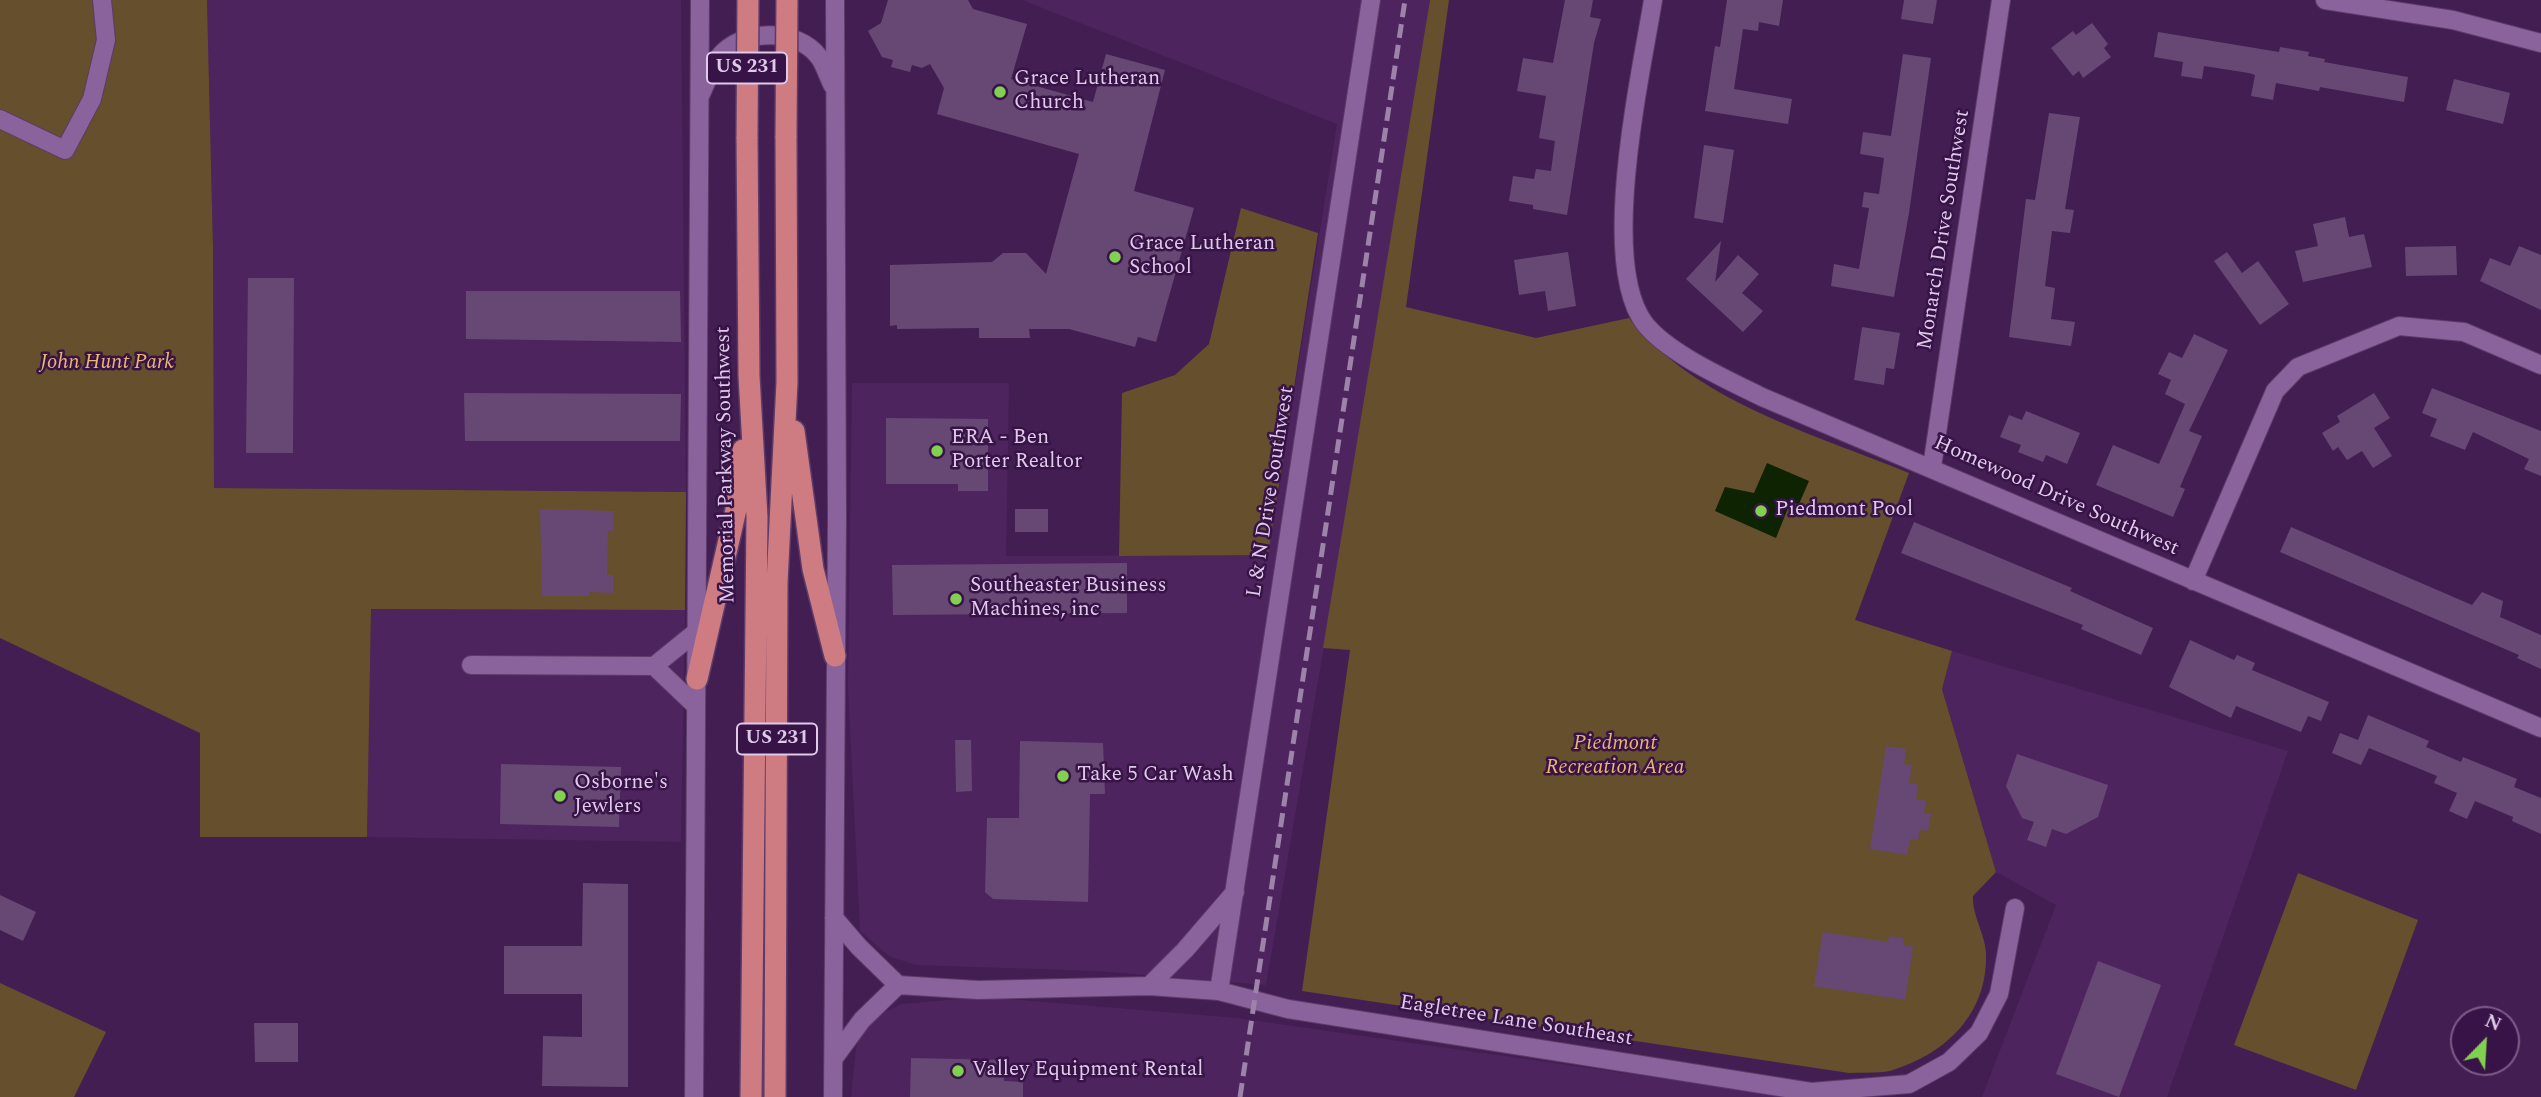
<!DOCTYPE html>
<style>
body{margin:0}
#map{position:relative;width:2541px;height:1097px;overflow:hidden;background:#431e52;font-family:Spectral,serif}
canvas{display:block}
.north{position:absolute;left:2450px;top:1006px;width:70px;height:70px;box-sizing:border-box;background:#381347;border:2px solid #7b5c88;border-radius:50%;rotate:24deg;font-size:19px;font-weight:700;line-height:28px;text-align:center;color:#dfcaea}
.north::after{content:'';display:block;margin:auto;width:24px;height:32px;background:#82d04f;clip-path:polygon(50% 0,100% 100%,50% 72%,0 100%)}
</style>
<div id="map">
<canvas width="2541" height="1097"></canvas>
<div class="north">N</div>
</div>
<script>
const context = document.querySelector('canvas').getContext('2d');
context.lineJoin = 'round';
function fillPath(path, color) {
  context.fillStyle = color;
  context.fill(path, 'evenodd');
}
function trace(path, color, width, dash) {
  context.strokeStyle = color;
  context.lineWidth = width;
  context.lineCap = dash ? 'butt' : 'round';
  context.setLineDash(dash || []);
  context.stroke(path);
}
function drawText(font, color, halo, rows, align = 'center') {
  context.font = font + ' Spectral,serif';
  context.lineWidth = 5;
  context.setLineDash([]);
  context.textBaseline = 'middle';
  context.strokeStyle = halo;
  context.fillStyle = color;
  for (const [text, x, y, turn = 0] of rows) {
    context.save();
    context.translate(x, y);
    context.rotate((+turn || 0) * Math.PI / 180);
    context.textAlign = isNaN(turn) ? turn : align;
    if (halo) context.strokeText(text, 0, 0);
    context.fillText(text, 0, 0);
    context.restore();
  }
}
fillPath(new Path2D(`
 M207 0H681L686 492 214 488 213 248Z
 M1022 0H1430L1384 296 1266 985 1098 971 916 965 889 956 860 931 848 685 852 383H1009L1006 556 1268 555 1337 124Z
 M371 609 685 610 681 842 367 837Z
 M1952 651 2288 751 2167 1097H1982L2056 905 1996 872 1942 688Z
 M984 997 1237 1018 1792 1097H851L857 1039 867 1020 902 1004Z`), '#4e245f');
fillPath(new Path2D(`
 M0 0H207L213 248 214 488 686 492 685 610 371 609 367 837H200V733L0 638Z
 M1430 0H1449L1406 307 1536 338 1629 318C1696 402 1812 433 1909 473L1855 620 1952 651 1942 689 1996 872 1973 896C1972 916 1985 933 1986 953 1988 1013 1947 1053 1893 1070 1880 1074 1863 1072 1849 1073L1302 991 1350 650 1323 648Z
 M1241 208 1318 233 1268 555 1119 556 1122 393 1175 375 1209 344Z
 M2298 873 2418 920 2356 1090 2234 1045Z
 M0 983 106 1032 74 1097H0Z`), '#664f2d');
fillPath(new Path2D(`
 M1767 463 1809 481 1799 504 1790 503 1776 538 1715 511 1725 487 1754 493Z`), '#0e2301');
fillPath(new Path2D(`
 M888 0H968L973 9 1027 24 1011 79 1093 102 1106 54 1165 70 1134 191 1194 208 1156 342 1138 337 1135 347 1069 329H1029L1030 338H979V328L897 329V325L890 326V265L992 262 1003 253H1026L1046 274 1079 154 937 114 944 88 930 64 922 68 912 65 910 72 891 67 893 60 882 57 868 31 881 23Z
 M1565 0H1593L1590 17 1601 19 1594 43 1567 215 1533 209V205L1509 201 1513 176 1534 179 1536 169 1551 171 1555 141 1539 138 1546 96 1517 91 1523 58 1553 63Z
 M1727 0H1783L1779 26 1759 22 1758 31 1743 29 1734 89 1792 99 1788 124 1705 111 1715 46 1720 47Z
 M1904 0H1937L1933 24 1901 19Z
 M2092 23 2108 44 2104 48 2111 57 2083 78 2079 71 2073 76 2051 48 2073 31 2076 35Z
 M2158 32 2279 52 2280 47 2309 52 2308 56 2325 59 2324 62 2408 77 2404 102 2320 87 2319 91 2276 83 2273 100 2251 96 2255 75 2249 73 2204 66 2202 79 2181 76 2183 62 2154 57Z
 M1903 54 1931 58 1909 213 1894 297 1831 286 1834 264 1859 269 1869 208 1862 207 1864 192 1879 194 1884 158 1860 154 1863 132 1891 136Z
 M2454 79 2510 93 2503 124 2446 110Z
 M2049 113 2080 117 2065 209 2074 210 2070 233 2052 231 2045 286 2055 288 2051 319 2075 322 2071 346 2009 337 2026 199 2035 200Z
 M1704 145 1734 150 1723 223 1694 218Z
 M2345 217 2349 237 2364 234 2372 267 2303 282 2295 251 2318 246 2313 224Z
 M1721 241 1715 282 1738 255 1759 274 1742 293 1763 311 1743 332 1686 279Z
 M2456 246 2457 275 2406 276 2405 247Z
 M2519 246 2541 255V310L2480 281 2490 258 2510 266Z
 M1568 252 1576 306 1548 311 1545 291 1519 295 1514 260Z
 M2227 252 2242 273 2258 261 2289 304 2260 325 2214 261Z
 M248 278H294L293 453H246Z
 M466 291H680L681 342 466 339Z
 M1862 327 1900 333 1894 369 1886 368 1884 385 1854 380Z
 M2194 334 2228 350 2189 431 2202 436 2180 487 2185 489 2173 517 2096 485 2113 445 2159 464 2185 404 2165 394 2171 380 2158 374 2169 352 2182 358Z
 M2432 388 2541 431V476L2524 469 2529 459 2473 432 2465 450 2430 436 2437 419 2422 413Z
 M464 393 681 394 680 441H465Z
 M2374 393 2390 418 2374 428 2392 456 2373 468 2362 451 2347 460 2338 447 2333 451 2322 433 2340 422 2337 416Z
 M2026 411 2080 433 2067 464 2046 455 2043 462 2018 452 2021 445 2000 437 2009 415 2022 420Z
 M886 418 988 419V491H958V484H886Z
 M540 509 614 511 613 531H608L607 575H613V593L589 592V596H542Z
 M1015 509H1048V532H1015Z
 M1914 522 2072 588 2070 591 2153 628 2141 655 2081 629 2083 625 1901 553Z
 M2291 527 2472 605 2482 592 2503 601 2500 617 2541 635V669L2517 658 2519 655 2280 552Z
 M1127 563V613L893 615 892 565Z
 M2190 640 2234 660 2237 655 2255 663 2252 670 2329 702 2321 721 2308 716 2301 732 2236 706 2231 718 2169 687Z
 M2368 715 2429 741 2426 747 2461 762 2463 757 2517 779 2514 787 2541 798V834L2512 821 2513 817 2475 801 2467 819 2449 811 2457 793 2434 783 2437 776 2369 748 2361 765 2332 753 2340 733 2358 740Z
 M955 740H971L972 791 956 792Z
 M1020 741 1103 743 1105 794H1090L1088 902 993 899 985 892 987 818H1019Z
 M1886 746 1906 749 1904 764 1912 765 1909 783 1918 784 1916 799 1926 801 1924 813 1931 814 1928 831 1920 830 1918 840 1910 839 1907 855 1870 849Z
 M2017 754 2108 785 2098 817 2066 834 2052 829 2046 847 2027 840 2034 822 2022 818 2006 786Z
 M501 764 621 767 619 827 500 824Z
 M583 883 628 884V1087L542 1086 543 1036 582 1037V994H504V946H582Z
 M0 895 36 912 23 941 0 930Z
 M1823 932 1888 942 1889 936 1904 938 1903 945 1913 947 1905 1000 1814 986Z
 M2098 961 2161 985 2119 1097 2056 1074Z
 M254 1023H298V1062H255Z
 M911 1058 1004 1060V1081L1023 1082V1097H910Z`), '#674874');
const street = new Path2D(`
 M1653 0C1641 75 1598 263 1645 324 1669 354 1728 380 1762 397L2541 728
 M2325 0 2453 20 2541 43
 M0 119 65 150 92 99 106 40 102 0
 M1932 467 2001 0
 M2193 581 2275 391 2298 367 2399 326 2464 332 2541 365
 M696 632 654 666 696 706
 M471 665 654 666
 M1219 991 1288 1009 1811 1092 1909 1084 1949 1062 1979 1033 1999 994 2015 908`);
const secondary = new Path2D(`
 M700 96C706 84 711 68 719 57 740 29 797 27 819 57 825 65 828 77 833 86
 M834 918 859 947 898 985 978 990 1149 986 1219 991 1371 0
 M1149 986 1185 950 1235 892
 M834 1058 862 1020 898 985
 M694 1097 700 0
 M833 1097 837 517 835 0`);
const highway = new Path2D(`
 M747 137 749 376 757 517 751 1097
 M794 431 813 569 835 656
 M697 679 737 505 743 450
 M775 1097 777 583 787 382 786 136`);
trace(street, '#5c3b68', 20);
trace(secondary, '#5c3b68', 20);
trace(highway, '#5c3b68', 24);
trace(street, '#8a629c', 18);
trace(secondary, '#8a629c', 18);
trace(highway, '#ce7b82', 21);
trace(new Path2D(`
 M1240 1097 1405 0`), '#9d82aa', 5, [14, 7]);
const highwayBridge = new Path2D(`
 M786 136 787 0
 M747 137 748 0`);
trace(highwayBridge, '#5c3b68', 24, []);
trace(highwayBridge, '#ce7b82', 21);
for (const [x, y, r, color] of [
 [1000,92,7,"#82d04f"],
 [1115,257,7,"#82d04f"],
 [937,451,7,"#82d04f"],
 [1761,511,7,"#82d04f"],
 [956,599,7,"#82d04f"],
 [1063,776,7,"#82d04f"],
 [560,796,7,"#82d04f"],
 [958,1071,7,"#82d04f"]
]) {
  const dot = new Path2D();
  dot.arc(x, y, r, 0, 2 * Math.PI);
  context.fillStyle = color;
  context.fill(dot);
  trace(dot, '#381347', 2.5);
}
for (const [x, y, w] of [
 [747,68,80],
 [777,739,80]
]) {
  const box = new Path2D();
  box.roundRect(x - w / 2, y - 15.5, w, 31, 5);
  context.fillStyle = '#381347';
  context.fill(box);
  trace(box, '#dfcaea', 2);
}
drawText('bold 19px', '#dfcaea', null, [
 ["US 231",747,68],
 ["US 231",777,739]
]);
drawText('21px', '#dfcaea', '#381347', [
 ["Grace Lutheran",1014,80],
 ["Church",1014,104],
 ["Grace Lutheran",1129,245],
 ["School",1129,269],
 ["ERA - Ben",951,439],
 ["Porter Realtor",951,463],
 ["Piedmont Pool",1775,511],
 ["Southeaster Business",970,587],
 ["Machines, inc",970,611],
 ["Take 5 Car Wash",1077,776],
 ["Osborne's",574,784],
 ["Jewlers",574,808],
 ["Valley Equipment Rental",972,1071]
], 'left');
drawText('21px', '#dfcaea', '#381347', [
 ["Monarch Drive Southwest",1945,230,-81],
 ["Memorial Parkway Southwest",727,465,-91],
 ["L & N Drive Southwest",1272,492,-81],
 ["Homewood Drive Southwest",2056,497,24],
 ["Eagletree Lane Southeast",1516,1022,9]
]);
drawText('italic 21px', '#eab66c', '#381347', [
 ["John Hunt Park",107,364],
 ["Piedmont",1615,745],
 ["Recreation Area",1615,769]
]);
</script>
